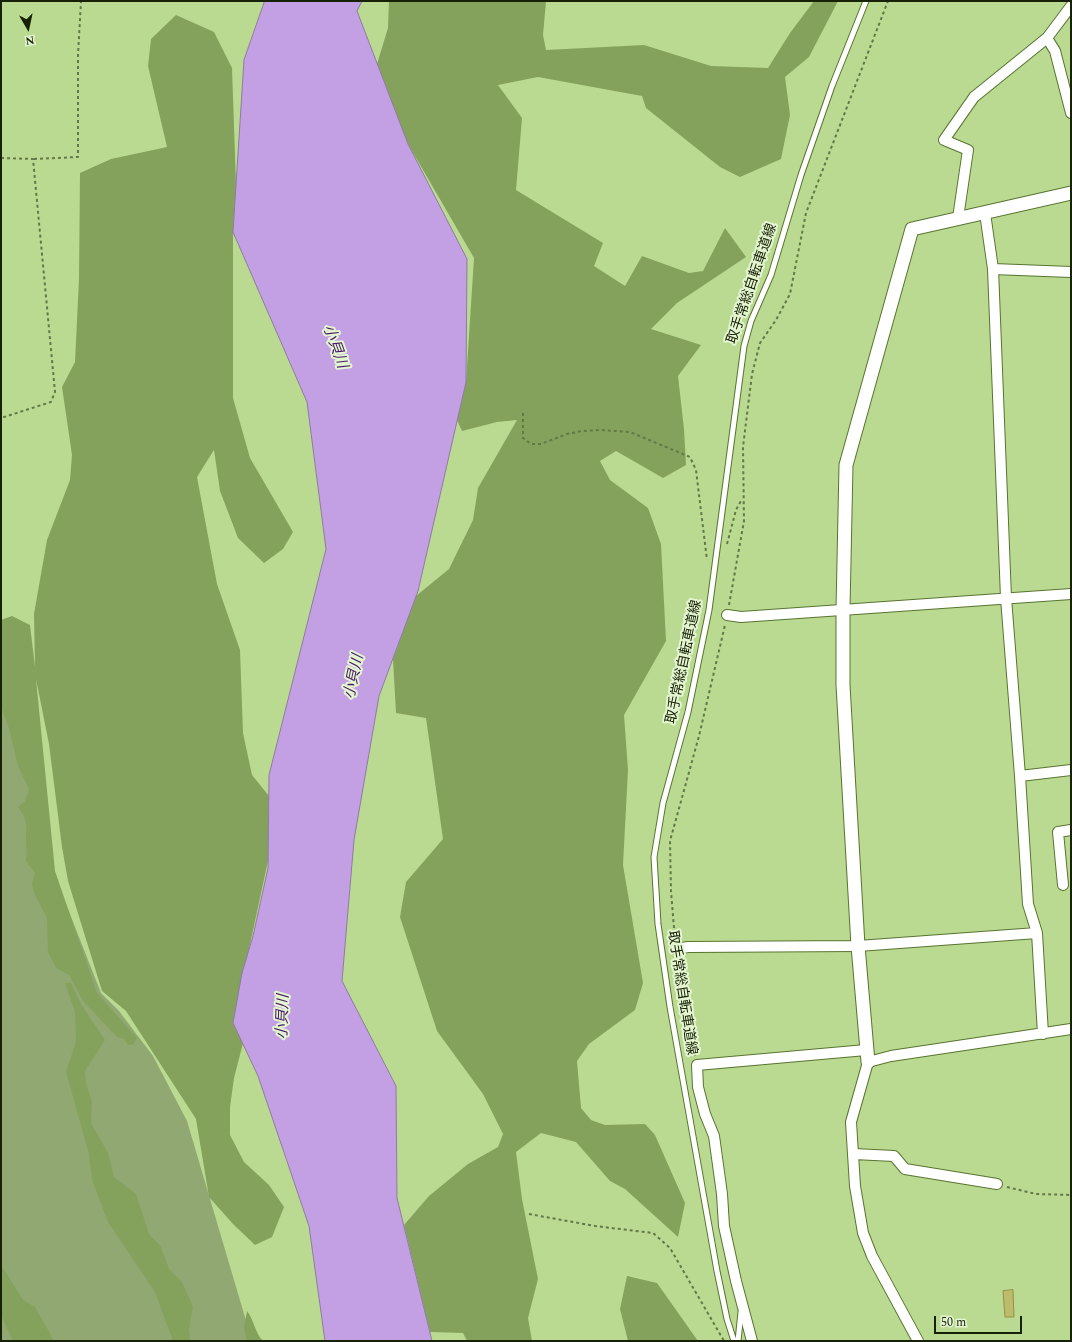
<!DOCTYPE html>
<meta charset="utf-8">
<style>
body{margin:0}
#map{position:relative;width:1072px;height:1342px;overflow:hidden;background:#bada92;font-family:Spectral,serif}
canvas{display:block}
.frame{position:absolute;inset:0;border:2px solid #162105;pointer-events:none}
.north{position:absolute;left:8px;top:8px;width:40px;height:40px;-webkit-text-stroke:3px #e4f5d1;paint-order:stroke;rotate:171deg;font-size:11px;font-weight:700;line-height:16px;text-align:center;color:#162105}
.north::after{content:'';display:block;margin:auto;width:14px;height:18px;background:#162105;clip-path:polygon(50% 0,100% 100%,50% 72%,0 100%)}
.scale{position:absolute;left:934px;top:1316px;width:88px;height:18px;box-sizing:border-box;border:2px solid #162105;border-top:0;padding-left:5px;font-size:12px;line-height:14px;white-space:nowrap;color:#162105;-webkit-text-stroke:3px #e4f5d1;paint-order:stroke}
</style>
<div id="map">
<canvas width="1072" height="1342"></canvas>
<div class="frame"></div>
<div class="north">N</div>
<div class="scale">50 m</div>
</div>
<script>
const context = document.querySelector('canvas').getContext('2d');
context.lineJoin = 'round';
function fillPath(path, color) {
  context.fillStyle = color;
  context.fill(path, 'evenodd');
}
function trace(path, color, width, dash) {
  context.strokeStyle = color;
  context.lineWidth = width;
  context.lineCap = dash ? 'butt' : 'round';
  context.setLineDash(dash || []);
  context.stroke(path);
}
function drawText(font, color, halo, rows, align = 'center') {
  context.font = font + ' Spectral,"Noto Sans JP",serif';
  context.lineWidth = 4;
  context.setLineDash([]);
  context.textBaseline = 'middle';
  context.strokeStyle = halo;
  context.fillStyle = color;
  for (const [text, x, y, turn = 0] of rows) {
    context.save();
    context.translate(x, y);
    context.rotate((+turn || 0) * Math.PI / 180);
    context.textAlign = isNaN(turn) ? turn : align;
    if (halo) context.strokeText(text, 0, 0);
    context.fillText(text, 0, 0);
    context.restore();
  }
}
fillPath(new Path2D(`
 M1 620 53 871 101 993 119 1011 153 1056 187 1121 252 1341H1Z`), '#91a873');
fillPath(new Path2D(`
 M389 1H546L543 35 546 50 644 45 711 66 768 68 790 33 814 1H838L809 57 785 77 790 115 781 159 740 177 720 167 646 108 642 96 538 77 498 85 522 118 516 190 603 243 594 266 625 286 642 256 689 273 703 271 725 228 746 257 677 303 651 329 701 345 678 376 684 429 686 465 663 478 616 451 600 461 610 480 648 508 661 544 666 641 624 715 628 770 623 865 643 983 635 1010 589 1044 577 1061 581 1108 591 1120 605 1125 645 1124 655 1135 685 1203 678 1237 625 1189 610 1181 576 1142 541 1133 516 1152 522 1199 538 1279 528 1318 532 1341H467L463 1333 430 1332 404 1225 429 1196 468 1164 498 1147 503 1134 483 1094 437 1031 400 917 406 882 443 839 426 718 396 713 393 659 416 596 449 569 473 520 478 488 517 420 497 422 462 431 457 420 466 382 474 258 408 144 377 64 388 28Z
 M176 15 214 32 232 68 236 184 233 232V398L250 458 293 532 283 549 264 563 238 538 220 491 214 450 197 477 217 584 240 650 243 733 252 775 269 796 268 861 233 1023 243 1043 234 1078 230 1107V1135L244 1162 269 1185 284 1207 272 1237 255 1245 233 1224 209 1197 196 1119 126 1011 102 991 68 881 62 847 49 744 36 679 55 871 97 993 137 1038 134 1044 128 1045 124 1039 117 1037 83 1001 69 975 56 968 48 952 47 918 34 893 32 884 35 873 26 861C27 854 26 848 26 841 26 824 29 823 18 807L25 801 29 789 18 766 8 725 1 707V620L12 616 30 625 35 667 34 614 47 540 70 480 72 455 62 387 75 362 79 279 80 173 111 159 167 147 148 66 151 39Z
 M65 983H71L81 1004 105 1040 85 1071 86 1083 92 1101 91 1123 108 1153 114 1177 136 1194 149 1234 161 1247 169 1269 182 1282 193 1307 189 1329 190 1341H173L155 1292 108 1222 92 1180 89 1154 66 1072 76 1041 75 1012Z
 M1 1265 23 1300 35 1307 54 1341H13L1 1315Z
 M627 1276 657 1283 698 1341H628L620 1309Z
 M247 1311C254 1320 255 1333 263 1341H247L244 1327Z`), '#84a25c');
const water = new Path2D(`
 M265 1H362L357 11 408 144 467 259 466 382 418 591 379 696 354 840 342 981 396 1086 397 1198 432 1341H325L309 1226 258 1076 233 1023 242 973 253 936 268 868 269 775 326 549 307 402 233 232 244 60Z`);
fillPath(water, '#c3a0e3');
trace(water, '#8f7aa0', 1);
const building = new Path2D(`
 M1013 1290 1014 1317H1005L1003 1291Z`);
fillPath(building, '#bdbc6d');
trace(building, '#939142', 1);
const service = new Path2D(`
 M734 1341 727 1319 717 1271 670 1007 658 924 654 857 663 803 688 712 709 610 744 346 751 321 771 275 801 175 832 86 866 1
 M738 1341 741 1312`);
const minor = new Path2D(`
 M1047 38 1055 51 1071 113
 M985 213 993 269 1006 598 1020 776 1028 904 1037 933 1043 1034
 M958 218 968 150 944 140 974 97 1047 38 1071 6
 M993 269 1071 272
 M727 615 741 617 1071 594
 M1020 776 1071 770
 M1063 885 1058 832 1071 830
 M676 949 688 947 858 946 1037 933
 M854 1154 894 1156 905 1169 997 1184
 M752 1341 736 1281 724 1226 722 1194 714 1136 705 1114 698 1087 697 1065 866 1050
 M918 1341 872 1256 863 1233 855 1186 851 1122 868 1062 891 1056 1071 1029`);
const tertiary = new Path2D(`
 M868 1062 858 946 843 685V609L846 465 912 229 1071 193`);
trace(service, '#58742f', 7);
trace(minor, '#58742f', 12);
trace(tertiary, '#58742f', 15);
trace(new Path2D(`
 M1 158 33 159 55 392 51 402 1 418
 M34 159 78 157V55L81 1
 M523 413V438L531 444H541L567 434 582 431 601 430 630 432 690 457 696 470 707 560
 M727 544 736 510 742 499
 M729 605 744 521 743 447 752 374 760 343 776 320 790 294 806 213 888 1
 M675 940 671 891 670 841 699 736 725 625
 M678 960 695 1056
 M1007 1187 1036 1194 1071 1195
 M529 1214 595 1226 653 1233 670 1248 724 1341`), '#637847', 2, [3, 3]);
trace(service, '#fff', 5);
trace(minor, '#fff', 10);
trace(tertiary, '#fff', 13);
drawText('14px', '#162105', '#e4f5d1', [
 ["取手常総自転車道線",753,284,-71],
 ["取手常総自転車道線",685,662,-78],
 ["取手常総自転車道線",681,993,81]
]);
drawText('italic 15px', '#471866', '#e4f5d1', [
 ["小貝川",334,347,70],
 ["小貝川",355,677,-78],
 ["小貝川",284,1017,-88]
]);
</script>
